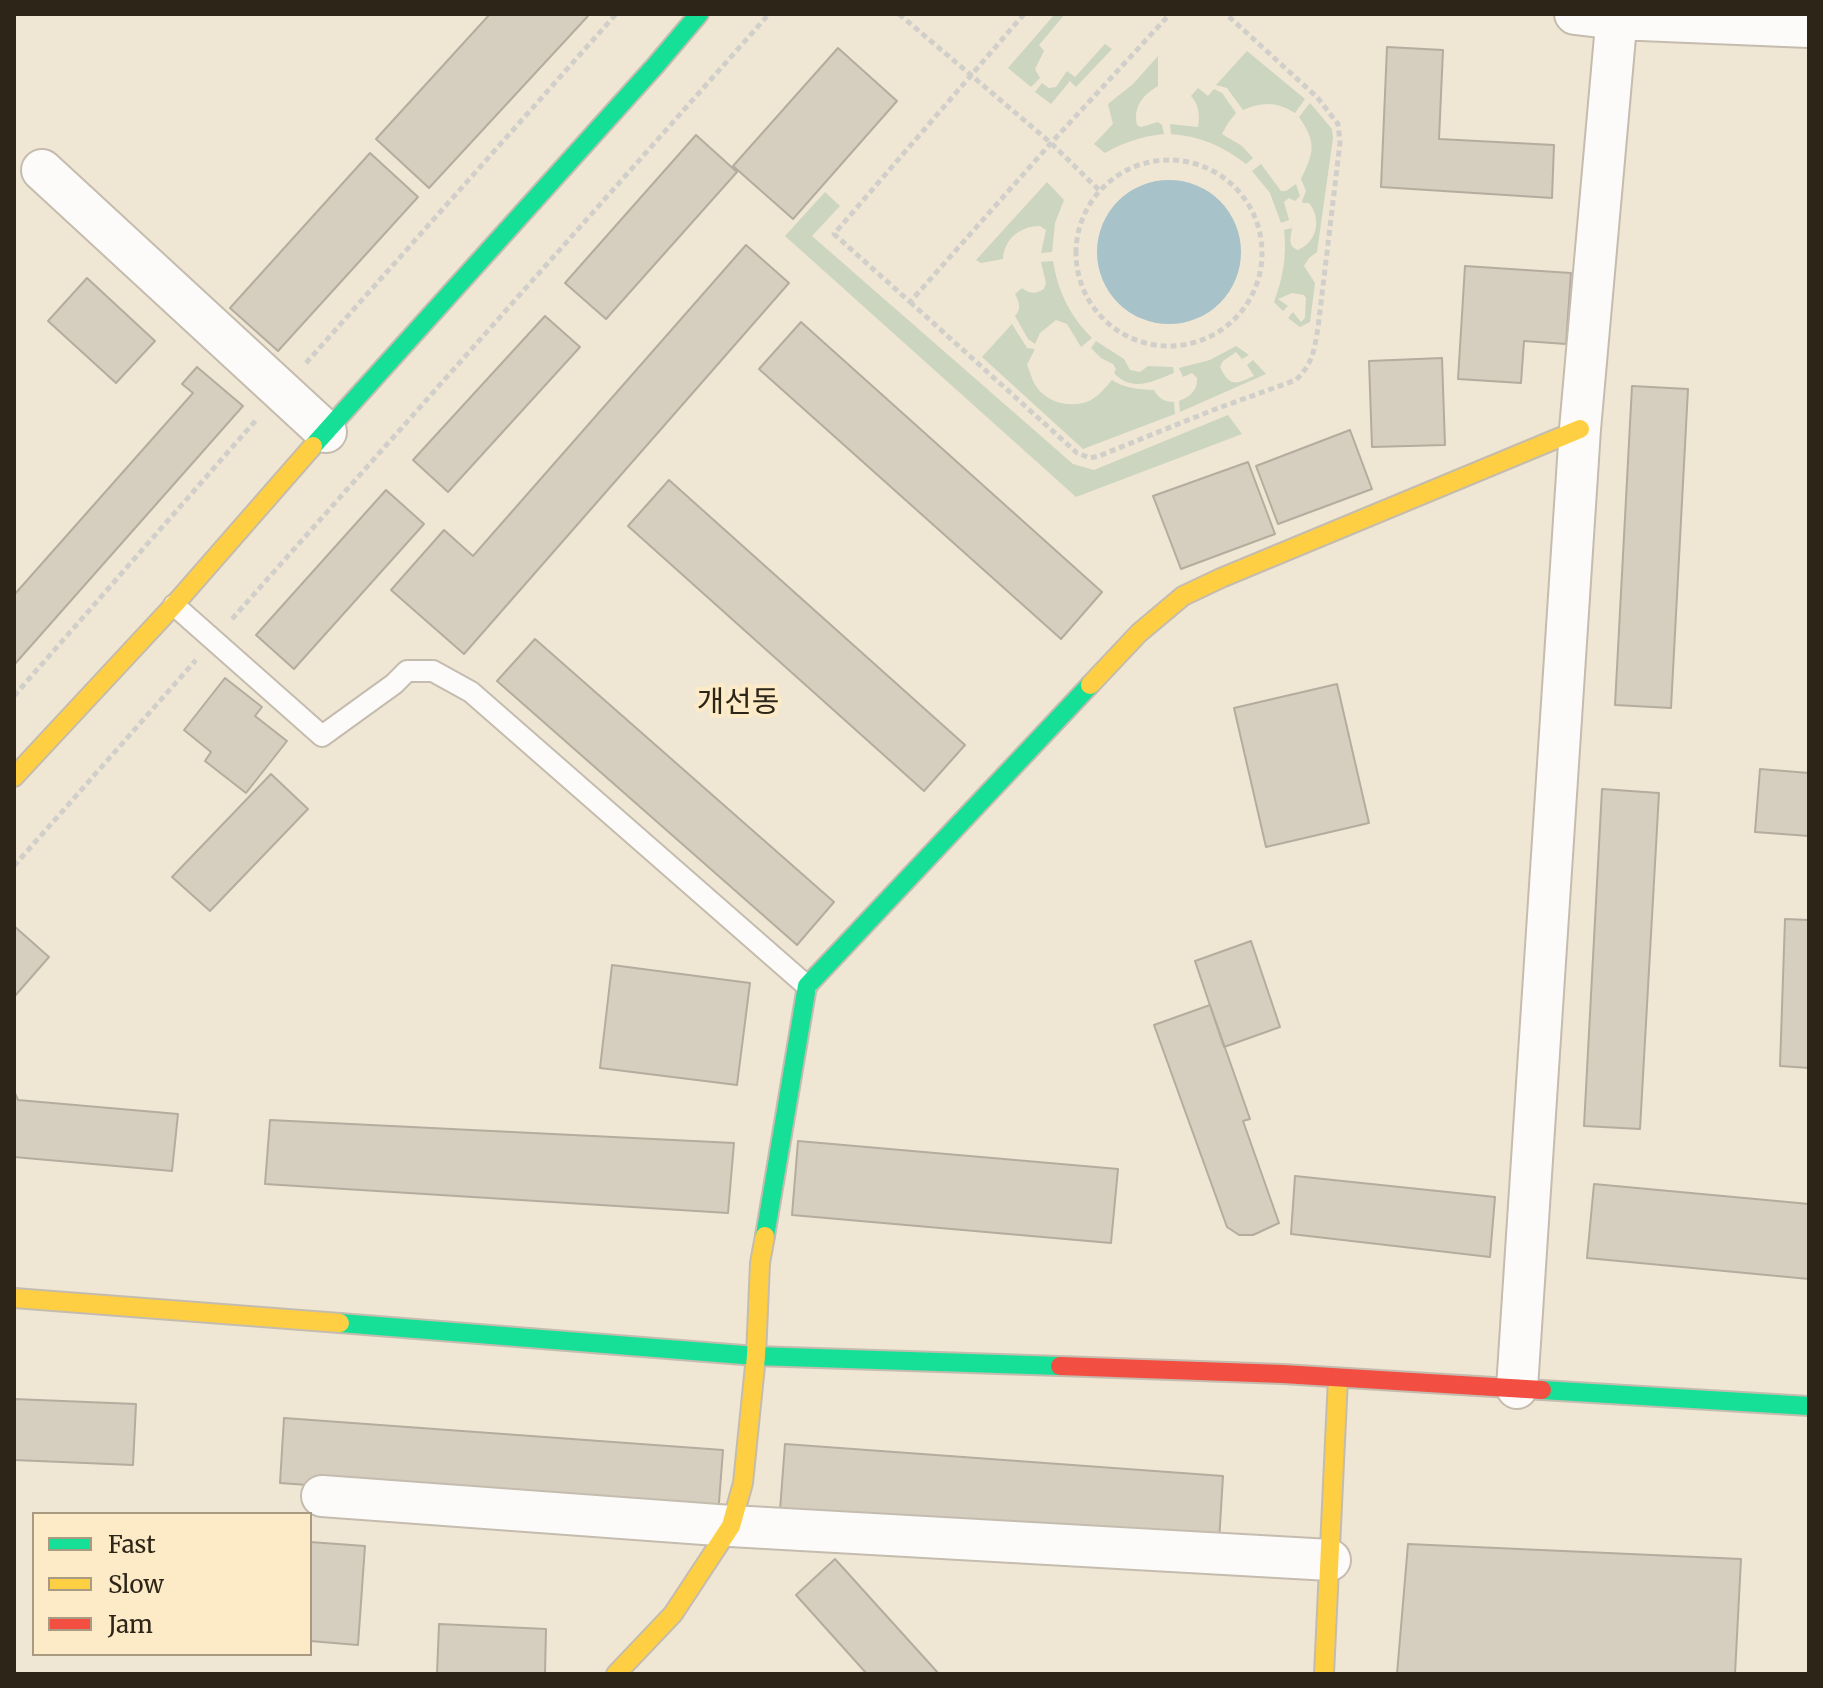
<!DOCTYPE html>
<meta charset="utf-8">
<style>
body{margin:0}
#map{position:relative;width:1823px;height:1688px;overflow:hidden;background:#f0e6d4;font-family:Merriweather,serif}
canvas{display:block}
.frame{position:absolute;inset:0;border:16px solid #2c2518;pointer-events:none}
.legend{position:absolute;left:32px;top:1512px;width:280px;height:144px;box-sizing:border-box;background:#fdeac7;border:2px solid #a99b81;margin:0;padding:10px 14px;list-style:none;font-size:24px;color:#2c2518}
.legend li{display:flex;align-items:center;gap:16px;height:40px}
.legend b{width:40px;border:2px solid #a99b81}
</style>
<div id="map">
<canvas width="1823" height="1688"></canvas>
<div class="frame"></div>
<ul class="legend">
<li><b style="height:10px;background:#16e098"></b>Fast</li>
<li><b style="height:10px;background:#ffcf43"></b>Slow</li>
<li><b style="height:10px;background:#f24e42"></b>Jam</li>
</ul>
</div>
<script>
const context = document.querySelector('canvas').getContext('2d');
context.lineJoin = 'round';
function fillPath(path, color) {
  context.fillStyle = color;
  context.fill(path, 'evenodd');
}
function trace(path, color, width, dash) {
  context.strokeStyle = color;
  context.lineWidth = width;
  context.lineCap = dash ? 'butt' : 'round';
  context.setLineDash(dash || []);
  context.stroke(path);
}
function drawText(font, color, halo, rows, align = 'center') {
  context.font = font + ' Merriweather,"Noto Sans KR",serif';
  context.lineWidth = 8;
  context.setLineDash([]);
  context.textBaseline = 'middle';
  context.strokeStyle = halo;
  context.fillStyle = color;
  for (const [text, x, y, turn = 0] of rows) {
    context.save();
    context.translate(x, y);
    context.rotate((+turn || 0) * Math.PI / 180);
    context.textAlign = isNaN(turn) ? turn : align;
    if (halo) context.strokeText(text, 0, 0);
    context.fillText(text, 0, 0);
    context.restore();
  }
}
fillPath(new Path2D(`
 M1055 14H1065L1039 45 1044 51 1035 69 1040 78 1031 87 1008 68Z
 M1105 44 1112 49 1076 87 1070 81 1051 104 1035 92 1042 83 1049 88 1056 87 1067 71 1075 77Z
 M1247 51 1305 99 1295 113C1278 102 1262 101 1243 110L1227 88 1216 85Z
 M1158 56V86C1143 95 1133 106 1137 125L1141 127 1158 122 1162 125 1164 134C1143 136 1124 142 1105 153L1094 144 1113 124 1108 104 1133 84Z
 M1198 88 1208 96 1214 89 1222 93 1236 113 1228 123 1222 134 1242 146 1253 158 1246 164C1223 146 1200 136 1171 134L1170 124 1198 127C1200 116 1199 104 1191 96Z
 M1310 103 1332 129 1333 138 1317 252 1309 258 1304 266 1315 283 1310 322 1300 327 1288 318 1293 312 1301 322 1305 318 1306 298 1304 295 1292 293 1278 299 1288 306 1283 311 1274 302C1283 278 1287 256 1284 230L1292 228C1291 237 1287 246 1298 250 1317 242 1322 219 1309 203H1303L1302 201 1306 191 1301 179C1314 152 1317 143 1299 117Z
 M1261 164 1281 191H1286L1296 184 1300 196 1295 201 1289 198 1284 202 1289 220 1281 223 1270 193 1252 171Z
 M1047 182 1064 200 1055 223 1052 252 1041 253 1046 230 1040 226C1020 226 1004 239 1003 259L981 263 976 260Z
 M825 192 840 206 812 236 1073 464 1094 470 1228 415 1242 434 1076 497 785 236Z
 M1053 261C1058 292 1070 316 1092 338L1081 347 1067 324 1056 320 1040 333 1035 344 1028 339 1015 316C1022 309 1019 302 1015 294L1022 288C1029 294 1036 294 1044 289L1046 283 1041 262Z
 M1012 324 1027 348 1035 349 1027 365C1030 371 1031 377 1034 383 1044 402 1069 409 1089 401 1099 396 1105 388 1112 380 1126 389 1138 389 1154 390 1158 398 1164 402 1174 402L1175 414 1083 449 982 357Z
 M1096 341 1124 359 1130 370 1140 372 1148 366 1173 367 1174 373C1154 381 1132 393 1114 373L1116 369 1113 364 1101 358 1091 348Z
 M1236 346 1249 355 1242 359 1236 352 1223 361 1220 367C1230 388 1236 384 1254 376L1247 365 1253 360 1266 374 1180 412 1179 401C1190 397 1198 390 1197 378L1192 373 1183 377 1179 368 1210 360Z`), '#cbd5bf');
fillPath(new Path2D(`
 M1097 252a72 72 0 1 1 144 0a72 72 0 1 1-144 0Z`), '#a7c2c8');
const building = new Path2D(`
 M490 14H586L588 16 429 188 376 139Z
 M1387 47 1443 50 1439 139 1554 145 1552 198 1381 187Z
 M838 48 897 101 793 219 733 166Z
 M696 135 737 172 606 319 565 283Z
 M370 153 418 197 278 351 230 308Z
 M746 245 789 283 464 654 391 590 444 530 473 556Z
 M1465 266 1571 273 1566 344 1524 341 1521 383 1458 379Z
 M87 278 155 341 116 383 48 321Z
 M545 316 580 347 448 492 413 460Z
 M801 322 1102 592 1061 639 759 369Z
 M1442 358 1445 445 1372 447 1369 361Z
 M197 367 243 406 14 665V595L193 393 182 384Z
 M1632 386 1688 389 1671 708 1615 705Z
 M1350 430 1372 489 1278 524 1256 466Z
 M1248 462 1275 534 1181 569 1153 496Z
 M669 480 965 745 924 791 628 526Z
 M386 490 424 524 294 669 256 635Z
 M535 639 834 902 797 945 497 681Z
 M225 678 262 707 255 716 287 741 246 793 205 761 211 752 184 730Z
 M1337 684 1369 823 1266 847 1234 708Z
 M1760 769 1809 773V836L1755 832Z
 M271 774 308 809 210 911 172 877Z
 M1602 789 1659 793 1640 1129 1584 1126Z
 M1785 919 1809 920V1068L1780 1066Z
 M14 926 49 957 14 997Z
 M1251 941 1280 1027 1224 1047 1195 961Z
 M612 965 750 983 737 1085 600 1068Z
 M1210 1005 1250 1119 1243 1121 1279 1223 1253 1235H1239L1227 1227 1154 1025Z
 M14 1091 18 1100 178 1114 172 1171 14 1157Z
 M270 1120 734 1143 728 1213 265 1184Z
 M798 1141 1118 1169 1111 1243 792 1215Z
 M1295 1176 1495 1197 1490 1257 1291 1234Z
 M1594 1184 1809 1204V1279L1587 1258Z
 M14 1399 136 1404 133 1465 14 1460Z
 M284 1418 723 1450 718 1515 280 1483Z
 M785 1444 1223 1476 1219 1542 780 1510Z
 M310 1542 365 1546 358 1645 310 1641Z
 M1408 1544 1741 1559 1735 1674H1397Z
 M835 1559 939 1674H867L796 1595Z
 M439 1624 546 1629 545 1674H437Z`);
fillPath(building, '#d6cebf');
trace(building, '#b4ac9e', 2);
const lane = new Path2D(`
 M174 605 322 736 394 684 407 671H433L471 692 807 986`);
const street = new Path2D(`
 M1575 14 1617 19 1809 27
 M42 170 326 432
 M1517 1388 1580 429 1617 14
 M322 1496 731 1526 1330 1560`);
const fast = new Path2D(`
 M313 446 655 66 699 14
 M765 1236 807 986 1090 685
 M340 1323 756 1356 1060 1366
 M1542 1390 1809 1406`);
const slow = new Path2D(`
 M1090 685 1139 633 1183 596 1221 578 1580 429
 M14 777 174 605 313 446
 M14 1298 340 1323
 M616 1674 673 1614 731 1526 743 1483 756 1356 760 1263 765 1236
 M1324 1674 1338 1378`);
const jam = new Path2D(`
 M1060 1366 1283 1374 1542 1390`);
trace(lane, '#c4bcae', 24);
trace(street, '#c4bcae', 44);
trace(fast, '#c4bcae', 22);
trace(slow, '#c4bcae', 22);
trace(jam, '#c4bcae', 22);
trace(new Path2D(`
 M899 14 1051 143 1099 190
 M1024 14 834 234 910 302 1051 143 1170 14
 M1076 253a93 93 0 1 1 186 0a93 93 0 1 1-186 0Z
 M910 302 1077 453 1090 458 1099 456 1213 410 1296 380C1313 363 1314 351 1318 328L1340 143 1338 124 1317 97 1226 14
 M306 363 616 14
 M232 619 769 14
 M14 696 257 419
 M14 866 196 660`), '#d1cfca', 5, [6, 4]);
trace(lane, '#fdfbf9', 20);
trace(street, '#fdfbf9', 40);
trace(fast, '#16e098', 18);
trace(slow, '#ffcf43', 18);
trace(jam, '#f24e42', 18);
drawText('30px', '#2c2518', '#fdeac7', [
 ["개선동",738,704]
]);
</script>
